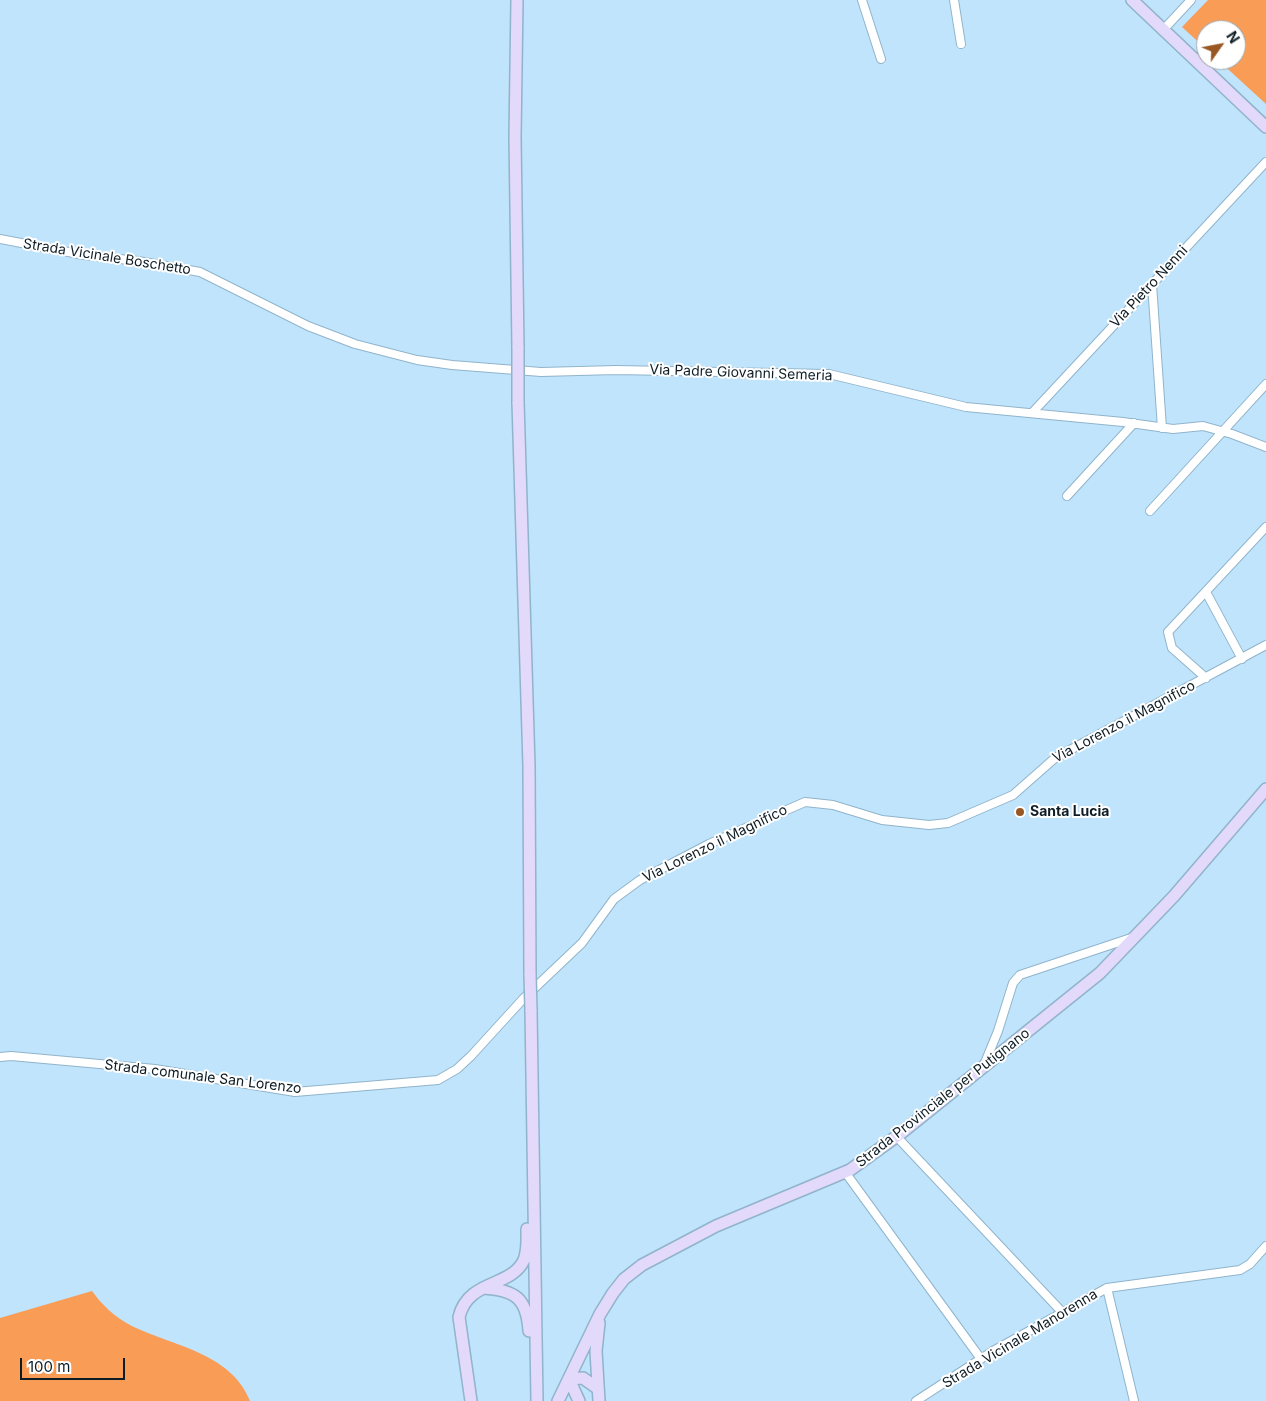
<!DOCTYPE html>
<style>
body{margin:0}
#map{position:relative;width:1266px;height:1401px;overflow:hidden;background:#bfe4fc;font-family:Inter,sans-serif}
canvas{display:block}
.north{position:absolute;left:1196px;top:20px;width:50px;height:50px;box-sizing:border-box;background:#fff;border:1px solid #9fa5a8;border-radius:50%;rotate:57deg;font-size:14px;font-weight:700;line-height:20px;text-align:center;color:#0e1d25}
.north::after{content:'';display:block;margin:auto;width:18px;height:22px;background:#985723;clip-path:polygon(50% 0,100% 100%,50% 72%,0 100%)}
.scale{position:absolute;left:20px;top:1358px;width:105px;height:22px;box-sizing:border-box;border:2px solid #0e1d25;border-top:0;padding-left:6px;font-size:15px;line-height:18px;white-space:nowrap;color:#0e1d25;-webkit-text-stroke:4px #fff;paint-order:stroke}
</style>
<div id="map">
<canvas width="1266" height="1401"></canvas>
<div class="north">N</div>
<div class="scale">100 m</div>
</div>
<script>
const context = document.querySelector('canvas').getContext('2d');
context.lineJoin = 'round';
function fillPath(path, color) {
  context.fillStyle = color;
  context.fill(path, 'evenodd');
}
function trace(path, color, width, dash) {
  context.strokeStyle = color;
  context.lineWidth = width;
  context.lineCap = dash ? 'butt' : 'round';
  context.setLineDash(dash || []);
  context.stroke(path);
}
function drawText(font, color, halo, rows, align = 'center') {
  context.font = font + ' Inter,sans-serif';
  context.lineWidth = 4;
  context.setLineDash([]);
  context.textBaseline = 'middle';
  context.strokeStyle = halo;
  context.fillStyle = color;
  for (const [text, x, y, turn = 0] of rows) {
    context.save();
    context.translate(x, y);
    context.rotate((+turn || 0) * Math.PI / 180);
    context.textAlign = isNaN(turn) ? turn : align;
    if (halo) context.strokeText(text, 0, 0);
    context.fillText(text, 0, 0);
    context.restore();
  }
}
fillPath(new Path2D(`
 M1208 0H1266V104L1218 60H1236V30H1206V49L1182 27Z
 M92 1291C101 1304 115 1317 130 1325 171 1346 231 1352 250 1401H0V1318Z`), '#f99c56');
const street = new Path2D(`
 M862 0 881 59
 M954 0 961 44
 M1164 29 1191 0
 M0 239 84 255 138 261 200 272 308 326 355 344 417 360 452 365 541 372 616 370 829 374 966 407 1123 422 1173 429 1203 426 1232 434 1266 447
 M1152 284 1162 428
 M1032 413 1266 162
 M1067 496 1134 423
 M1150 511 1266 384
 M1206 592 1242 659
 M1206 678 1172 648 1168 632 1266 527
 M0 1057 11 1056 155 1069 295 1092 438 1080 457 1069 471 1056 523 999 582 943 614 899 640 880 709 844 805 802 833 805 882 820 929 825 948 823 1013 795 1055 758 1266 645
 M984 1065 998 1031 1013 983 1020 975 1134 937
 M897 1137 1062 1312
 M845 1172 981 1359
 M1107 1288 1134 1401
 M916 1401 993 1351 1107 1288 1240 1270 1250 1264 1266 1246`);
const secondary = new Path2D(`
 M517 0 515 137 518 348
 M1132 0 1266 127
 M518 402 529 766 530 975
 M531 1010 537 1401
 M483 1288C515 1290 527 1298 529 1331
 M569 1379 583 1378 597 1388
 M569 1379 579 1401
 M471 1401 459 1317C468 1279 511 1288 524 1260 528 1250 527 1240 527 1229
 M558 1401 600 1314 613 1293 624 1279 642 1265 716 1226 850 1170 900 1134 1100 973 1174 896 1266 789
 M599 1401 596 1351 599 1323`);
trace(street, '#90b4cb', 10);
trace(secondary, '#90b4cb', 14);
trace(street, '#fff', 8);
trace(secondary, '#e3d9fa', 11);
const secondaryBridge = new Path2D(`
 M518 348V402
 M530 975 531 1010`);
trace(secondaryBridge, '#90b4cb', 14, []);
trace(secondaryBridge, '#e3d9fa', 11);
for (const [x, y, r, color] of [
 [1020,812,5,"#985723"]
]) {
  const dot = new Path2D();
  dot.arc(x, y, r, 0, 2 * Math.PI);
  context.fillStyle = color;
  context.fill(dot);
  trace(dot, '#fff', 2);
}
drawText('14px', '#0e1d25', '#fff', [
 ["Strada Vicinale Boschetto",107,257,9],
 ["Via Pietro Nenni",1149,287,-47],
 ["Via Padre Giovanni Semeria",741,373,2],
 ["Via Lorenzo il Magnifico",1124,722,-28],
 ["Via Lorenzo il Magnifico",715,844,-26],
 ["Strada comunale San Lorenzo",203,1077,7],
 ["Strada Provinciale per Putignano",943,1098,-38],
 ["Strada Vicinale Manorenna",1020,1339,-31]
]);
drawText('bold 14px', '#0e1d25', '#fff', [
 ["Santa Lucia",1030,812]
], 'left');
</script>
